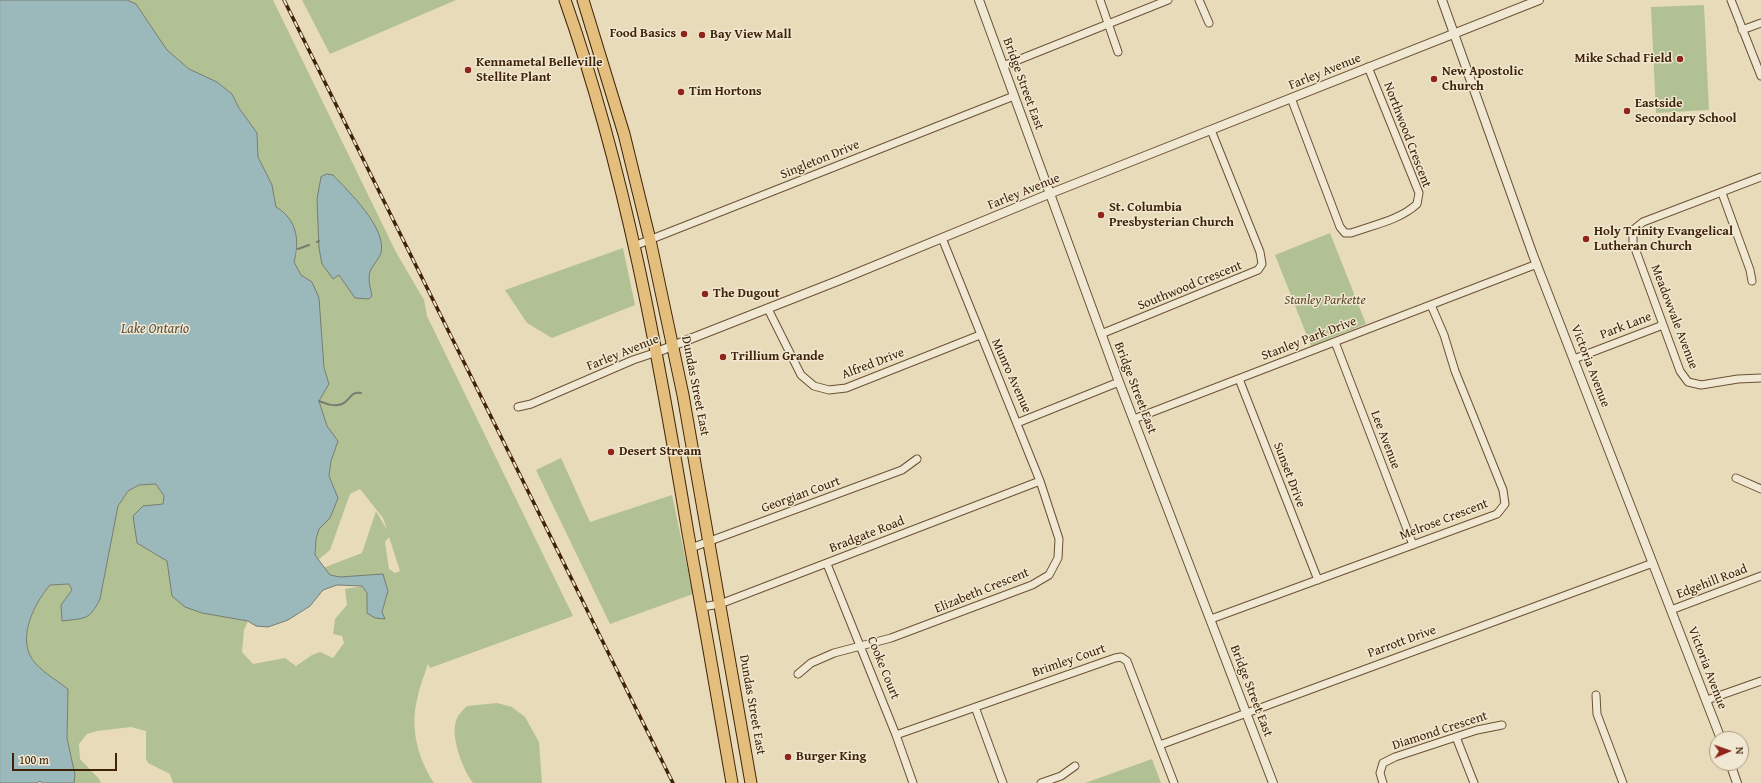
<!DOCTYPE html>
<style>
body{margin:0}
#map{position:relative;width:1761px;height:783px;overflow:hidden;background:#e8dbba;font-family:"Gentium Book Plus",serif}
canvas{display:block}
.north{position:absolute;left:1709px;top:731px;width:40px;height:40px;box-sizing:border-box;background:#f0e8d2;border:1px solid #aa9981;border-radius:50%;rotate:88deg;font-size:11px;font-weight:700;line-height:16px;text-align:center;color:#402207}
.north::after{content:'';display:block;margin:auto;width:14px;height:18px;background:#8f2418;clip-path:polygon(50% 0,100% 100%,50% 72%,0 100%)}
.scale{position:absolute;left:12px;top:753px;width:105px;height:18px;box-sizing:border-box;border:2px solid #402207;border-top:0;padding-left:5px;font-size:12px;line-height:14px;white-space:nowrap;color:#402207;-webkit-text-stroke:3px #f0e8d2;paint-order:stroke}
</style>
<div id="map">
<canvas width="1761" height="783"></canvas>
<div class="north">N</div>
<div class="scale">100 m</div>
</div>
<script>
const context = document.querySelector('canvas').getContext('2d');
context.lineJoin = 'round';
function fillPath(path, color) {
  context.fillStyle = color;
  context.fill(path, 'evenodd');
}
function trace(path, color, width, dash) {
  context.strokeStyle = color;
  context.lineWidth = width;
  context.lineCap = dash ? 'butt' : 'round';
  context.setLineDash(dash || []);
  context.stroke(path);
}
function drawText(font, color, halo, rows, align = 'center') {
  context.font = font + ' "Gentium Book Plus",serif';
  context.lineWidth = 3;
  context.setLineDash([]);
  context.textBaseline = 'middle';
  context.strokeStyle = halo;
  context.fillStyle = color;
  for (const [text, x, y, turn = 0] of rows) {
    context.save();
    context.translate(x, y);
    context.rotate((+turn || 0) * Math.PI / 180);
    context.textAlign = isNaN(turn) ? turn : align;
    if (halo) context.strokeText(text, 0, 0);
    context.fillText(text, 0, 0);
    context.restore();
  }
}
fillPath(new Path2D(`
 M127 0H273L396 252 424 300 427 316 573 616 430 668 428 664C424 676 419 688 417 700 410 728 418 759 434 783H173L170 774 148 763 146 759V731L131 727 97 731 87 734 79 744 80 759 99 779 101 783H74L75 775 67 738 68 689C58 681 45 674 36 664 15 641 34 605 50 585L69 584 72 590 61 605 94 611 100 599 118 506 128 491 139 485 156 484 164 496 163 504 143 506 137 543 167 561 172 596 202 613 248 621 244 630 242 652 253 664 285 658 296 666 312 655 320 652 333 658 344 643 342 636 333 634 335 619 347 605 345 589 362 586 367 593V613L382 612 388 591 383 575 340 578 330 575 323 568 362 553 376 511 387 530 383 518 360 489 350 494 330 550 318 560 315 555 316 539 319 529 330 518 338 498 329 477 331 461 338 441 327 426 319 401 329 384 324 368 312 282 301 275 294 262 298 249 283 211 276 208 272 185 258 157 257 133 239 108 232 94 217 82 189 69 167 50 136 4ZM389 537 400 571 395 573 389 569 385 542Z
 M302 0H456L330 54Z
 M1704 5 1709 110 1656 113 1651 7Z
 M1330 233 1366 324 1311 346 1275 255Z
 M623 248 635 305 552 338 527 323 505 290Z
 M561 458 590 522 672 495 693 594 610 624 536 470Z
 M497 703 512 707 525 717 539 742 542 783H473C463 770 449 735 457 718 459 714 464 709 467 706Z
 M1152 759 1161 783H1085Z`), '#b2c193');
const water = new Path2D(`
 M0 0H127L136 4 167 50 189 69 217 82 232 94 239 108 257 133 258 157 272 185 276 207C297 219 300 241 294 262L301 275 312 282 319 298 324 368 329 384 319 401 327 426 338 441 331 461 329 476 338 498 330 518 319 529 316 539 315 555 330 575 340 577 383 574 388 591 382 612 385 619 375 618 367 613V593L362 586 337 585 323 590 310 606 288 620 268 627 256 626 248 621 202 613 185 607 172 596 167 561 137 543 133 516 143 506 163 504 164 496 156 484 139 485 128 491 118 506 100 599C89 621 85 618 62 621L61 605 72 590 69 584 50 585C33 605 15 642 36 664 45 674 58 681 68 689L67 738 75 775 74 783H42L40 781 37 783H0Z
 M327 174 333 175C349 192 387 228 381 253 379 258 376 262 373 266 366 276 370 285 372 296L369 299 355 298 339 275 333 279 322 264 319 248 317 199 321 177Z`);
fillPath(water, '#9bb8ba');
trace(water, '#777c72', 1);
trace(new Path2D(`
 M317 242 319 241
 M298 249 309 245
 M319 401C327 404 334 407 342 404 350 401 350 391 361 393`), '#777c72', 2);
const minor = new Path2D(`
 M1100 0 1118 52
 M1199 0 1209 23
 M1731 0 1761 76
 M1742 30 1761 23
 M1003 66 1168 0
 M1291 98 1340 227 1345 233H1351C1373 225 1400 220 1417 204L1419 193 1368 67
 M1761 177 1643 222 1633 230V243L1680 371 1688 382 1701 385 1738 379 1761 378
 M1722 193 1750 270 1752 281
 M634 246 1014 96
 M768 309 801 375 814 386 829 390 846 388 980 335
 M1101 334 1258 270 1262 264 1260 252 1211 130
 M1335 342 1413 545
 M1574 359 1663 325
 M1239 379 1318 580
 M518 407 531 404 633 360 657 352
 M1134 419 1537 264
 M1017 423 1119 382
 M1736 478 1761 489
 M691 548 902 470 917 459
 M827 564 896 735 913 783
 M702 607 720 604 1040 481
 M1671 610 1761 576
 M1211 619 1497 514 1505 504 1503 490 1455 371 1444 335 1431 305
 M798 674 811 663 834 653 891 638 1032 585 1049 575 1058 558 1059 539 1040 481 942 238
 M1596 695 1597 714 1623 783
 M1707 700 1761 681
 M975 707 1003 783
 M896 735 1115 658 1121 657 1127 661 1174 783
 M1456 737 1474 783
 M1160 745 1653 563
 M1041 783 1061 776 1075 766
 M1383 783 1380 773 1383 763 1395 757 1477 730 1502 725`);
const tertiary = new Path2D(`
 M979 0 1119 382 1273 783
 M1442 0 1533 255 1721 739
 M657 352 840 280 1049 194 1539 0
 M1730 763 1737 783`);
const primary = new Path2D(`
 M565 0C626 173 658 353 688 533 703 616 718 700 732 783
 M583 0 624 134 650 240 683 395 751 783`);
trace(minor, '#6a5034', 9);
trace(tertiary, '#6a5034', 10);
trace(primary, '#402207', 13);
trace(minor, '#f0e8d2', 7);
trace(tertiary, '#f0e8d2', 8);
trace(primary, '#e4be7d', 11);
const rail = new Path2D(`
 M284 0 673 783`);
trace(rail, '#402207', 3.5);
trace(rail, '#f0e8d2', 2, [6]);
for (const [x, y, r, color] of [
 [684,34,4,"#8f2418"],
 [702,35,4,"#8f2418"],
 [1680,59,4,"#8f2418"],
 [468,70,4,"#8f2418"],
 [1434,79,4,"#8f2418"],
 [681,92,4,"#8f2418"],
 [1627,111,4,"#8f2418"],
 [1101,215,4,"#8f2418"],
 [1586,239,4,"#8f2418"],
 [705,294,4,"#8f2418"],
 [723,357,4,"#8f2418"],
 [611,452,4,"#8f2418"],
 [788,757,4,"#8f2418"]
]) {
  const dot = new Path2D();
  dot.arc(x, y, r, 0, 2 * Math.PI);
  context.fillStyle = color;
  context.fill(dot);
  trace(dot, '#f0e8d2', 1.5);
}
drawText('bold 13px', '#402207', '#f0e8d2', [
 ["Food Basics",676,34,"right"],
 ["Bay View Mall",710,35],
 ["Mike Schad Field",1672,59,"right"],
 ["Kennametal Belleville",476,63],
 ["Stellite Plant",476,78],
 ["New Apostolic",1442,72],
 ["Church",1442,87],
 ["Tim Hortons",689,92],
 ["Eastside",1635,104],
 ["Secondary School",1635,119],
 ["St. Columbia",1109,208],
 ["Presbysterian Church",1109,223],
 ["Holy Trinity Evangelical",1594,232],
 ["Lutheran Church",1594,247],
 ["The Dugout",713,294],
 ["Trillium Grande",731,357],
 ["Desert Stream",619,452],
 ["Burger King",796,757]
], 'left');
drawText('13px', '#402207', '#f0e8d2', [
 ["Farley Avenue",1325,72,-22],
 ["Bridge Street East",1023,84,70],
 ["Northwood Crescent",1407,135,69],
 ["Singleton Drive",820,160,-22],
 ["Farley Avenue",1024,192,-22],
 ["Southwood Crescent",1190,286,-22],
 ["Meadowvale Avenue",1674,317,69],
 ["Park Lane",1626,326,-21],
 ["Stanley Park Drive",1309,339,-21],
 ["Farley Avenue",623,353,-22],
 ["Alfred Drive",873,364,-21],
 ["Victoria Avenue",1590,366,69],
 ["Munro Avenue",1011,376,66],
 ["Dundas Street East",695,386,79],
 ["Bridge Street East",1135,388,69],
 ["Lee Avenue",1385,440,69],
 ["Sunset Drive",1289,475,69],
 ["Georgian Court",801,495,-20],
 ["Melrose Crescent",1444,520,-21],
 ["Bradgate Road",867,535,-21],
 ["Edgehill Road",1712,582,-21],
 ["Elizabeth Crescent",982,591,-22],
 ["Parrott Drive",1402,642,-20],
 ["Brimley Court",1069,661,-19],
 ["Cooke Court",883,668,68],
 ["Victoria Avenue",1707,668,69],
 ["Bridge Street East",1251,691,69],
 ["Dundas Street East",752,705,80],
 ["Diamond Crescent",1440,731,-18]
]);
drawText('italic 13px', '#5c4a2a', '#f0e8d2', [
 ["Stanley Parkette",1325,301]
]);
drawText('italic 14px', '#5b4f3d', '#f0e8d2', [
 ["Lake Ontario",155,329]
]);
</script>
